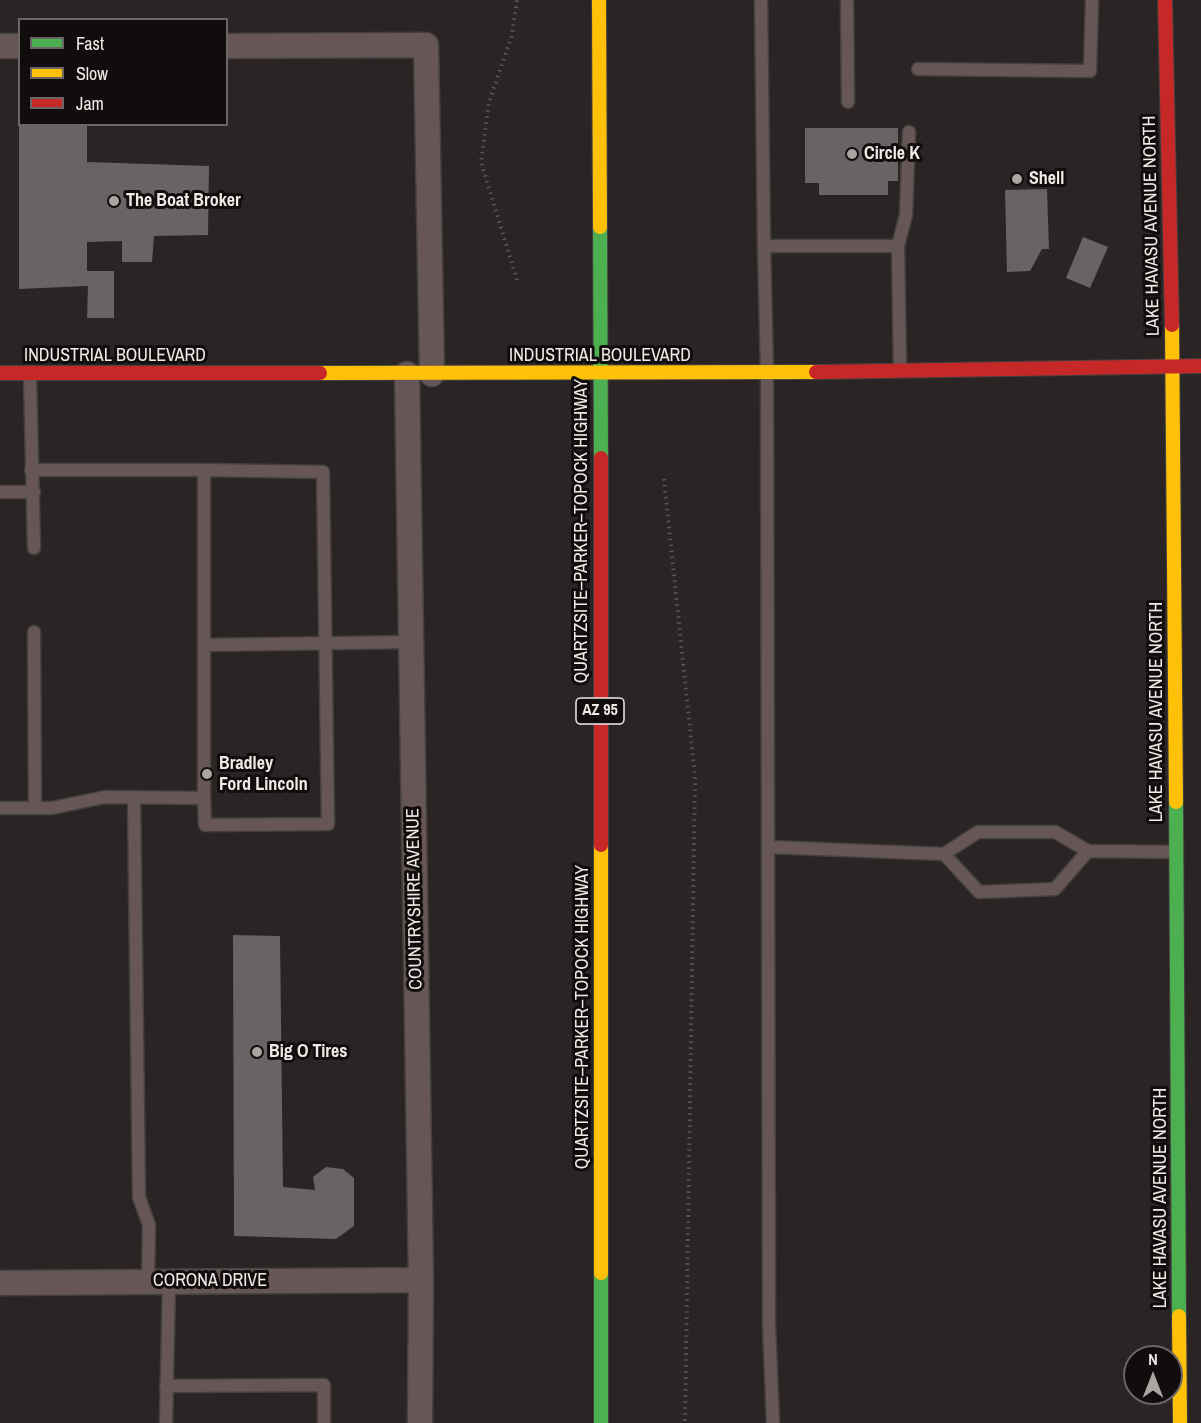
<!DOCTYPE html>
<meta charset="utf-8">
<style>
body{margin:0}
#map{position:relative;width:1201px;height:1423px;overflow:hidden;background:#2a2424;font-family:"Archivo Narrow",sans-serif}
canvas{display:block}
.legend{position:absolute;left:18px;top:18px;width:210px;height:108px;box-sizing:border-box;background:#120d0d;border:2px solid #6b6565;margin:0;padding:8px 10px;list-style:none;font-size:18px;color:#f0e9e8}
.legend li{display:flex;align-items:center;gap:12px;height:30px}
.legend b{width:30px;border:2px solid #6b6565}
.north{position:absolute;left:1123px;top:1345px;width:60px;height:60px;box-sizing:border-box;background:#120d0d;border:2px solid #6b6565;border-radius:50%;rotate:0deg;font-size:16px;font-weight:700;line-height:24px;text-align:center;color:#f0e9e8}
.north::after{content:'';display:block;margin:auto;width:21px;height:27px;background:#aba4a3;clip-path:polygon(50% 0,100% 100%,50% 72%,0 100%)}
</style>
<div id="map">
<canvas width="1201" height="1423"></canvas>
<ul class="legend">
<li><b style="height:8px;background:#4caf50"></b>Fast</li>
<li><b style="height:8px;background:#ffc107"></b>Slow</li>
<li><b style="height:8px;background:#c62828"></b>Jam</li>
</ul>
<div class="north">N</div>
</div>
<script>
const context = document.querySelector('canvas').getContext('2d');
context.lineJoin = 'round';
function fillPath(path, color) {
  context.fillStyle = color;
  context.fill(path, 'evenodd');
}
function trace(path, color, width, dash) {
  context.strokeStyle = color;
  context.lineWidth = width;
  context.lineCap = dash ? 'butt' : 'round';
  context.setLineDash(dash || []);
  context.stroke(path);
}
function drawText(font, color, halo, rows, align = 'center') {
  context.font = font + ' "Archivo Narrow",sans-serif';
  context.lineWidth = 6;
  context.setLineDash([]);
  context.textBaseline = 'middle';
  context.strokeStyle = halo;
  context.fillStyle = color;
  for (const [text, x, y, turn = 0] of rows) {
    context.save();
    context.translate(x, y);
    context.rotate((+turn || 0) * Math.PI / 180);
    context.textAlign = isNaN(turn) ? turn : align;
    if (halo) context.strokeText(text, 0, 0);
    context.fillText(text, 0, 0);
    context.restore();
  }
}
fillPath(new Path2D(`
 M19 124H87V162L209 166 208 235 154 236 152 262H122V241L87 242V271H114V318H87L88 286 19 289Z
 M805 128H898V181H888V195H819V183H805Z
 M1047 189 1049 249H1042L1030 271 1007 272 1005 190Z
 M1083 237 1108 247 1090 288 1066 278Z
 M233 935 280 936 283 1187 315 1190 313 1177 326 1167 343 1169 354 1178V1226L336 1239 234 1236Z`), '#696363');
const lane = new Path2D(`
 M761 0 764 246
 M847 0 848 102
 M918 69 1090 71 1092 0
 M898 246 906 215 909 132
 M30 376 34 548
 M204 470 323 472 328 824 205 825 204 798
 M0 492H34
 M34 632 35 808
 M204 645 411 642
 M134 798 139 1197 149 1225 148 1282
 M0 808H52L105 797 204 798V470H31
 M769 847 944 854 978 832H1055L1088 851 1175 852
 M944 854 979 892 1055 889 1088 851
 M166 1386 324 1385V1423
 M166 1423 169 1282
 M773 1423 769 1324 767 373 764 246H898L900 368`);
const street = new Path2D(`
 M0 46H20
 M226 46 426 45 432 374
 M407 374 421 1280 420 1423
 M0 1283 421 1280`);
const fast = new Path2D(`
 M600 227 601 458
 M1176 802 1179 1316
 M601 1273V1423`);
const slow = new Path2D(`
 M599 0 600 227
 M1172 325 1176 802
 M320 373 816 372
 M601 845V1273
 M1179 1316 1180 1423`);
const jam = new Path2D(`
 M1165 0 1172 325
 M816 372 1201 366
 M0 373H320
 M601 458V845`);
trace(lane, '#454040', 15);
trace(street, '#454040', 27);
trace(fast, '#454040', 16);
trace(slow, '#454040', 16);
trace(jam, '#454040', 16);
trace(new Path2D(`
 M517 280 481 162 489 102 512 35 517 0
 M664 479 695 777 685 1423`), '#5f5453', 4, [1.5, 4.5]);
trace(lane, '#665756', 12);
trace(street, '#665756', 24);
trace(fast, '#4caf50', 14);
trace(slow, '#ffc107', 14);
trace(jam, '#c62828', 14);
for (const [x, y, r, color] of [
 [852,154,6,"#aba4a3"],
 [1017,179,6,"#aba4a3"],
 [114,201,6,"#aba4a3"],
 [207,774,6,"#aba4a3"],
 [257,1052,6,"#aba4a3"]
]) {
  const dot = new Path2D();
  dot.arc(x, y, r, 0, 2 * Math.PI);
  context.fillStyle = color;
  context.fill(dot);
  trace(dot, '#120d0d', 2);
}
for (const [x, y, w] of [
 [600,711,48]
]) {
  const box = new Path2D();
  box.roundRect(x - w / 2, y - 13, w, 26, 4.5);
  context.fillStyle = '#120d0d';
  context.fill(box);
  trace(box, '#f0e9e8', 1.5);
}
drawText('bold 16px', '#f0e9e8', null, [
 ["AZ 95",600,711]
]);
drawText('bold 18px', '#f0e9e8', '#120d0d', [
 ["Circle K",864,154],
 ["Shell",1029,179],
 ["The Boat Broker",126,201],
 ["Bradley",219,764],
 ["Ford Lincoln",219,785],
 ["Big O Tires",269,1052]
], 'left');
drawText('18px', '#f0e9e8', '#120d0d', [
 ["LAKE HAVASU AVENUE NORTH",1152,226,-91],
 ["INDUSTRIAL BOULEVARD",115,356],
 ["INDUSTRIAL BOULEVARD",600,356],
 ["QUARTZSITE–PARKER–TOPOCK HIGHWAY",582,531,-90],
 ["LAKE HAVASU AVENUE NORTH",1157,712,-90],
 ["COUNTRYSHIRE AVENUE",415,899,-91],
 ["QUARTZSITE–PARKER–TOPOCK HIGHWAY",583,1017,-90],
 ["LAKE HAVASU AVENUE NORTH",1161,1198,-90],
 ["CORONA DRIVE",210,1281]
]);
</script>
